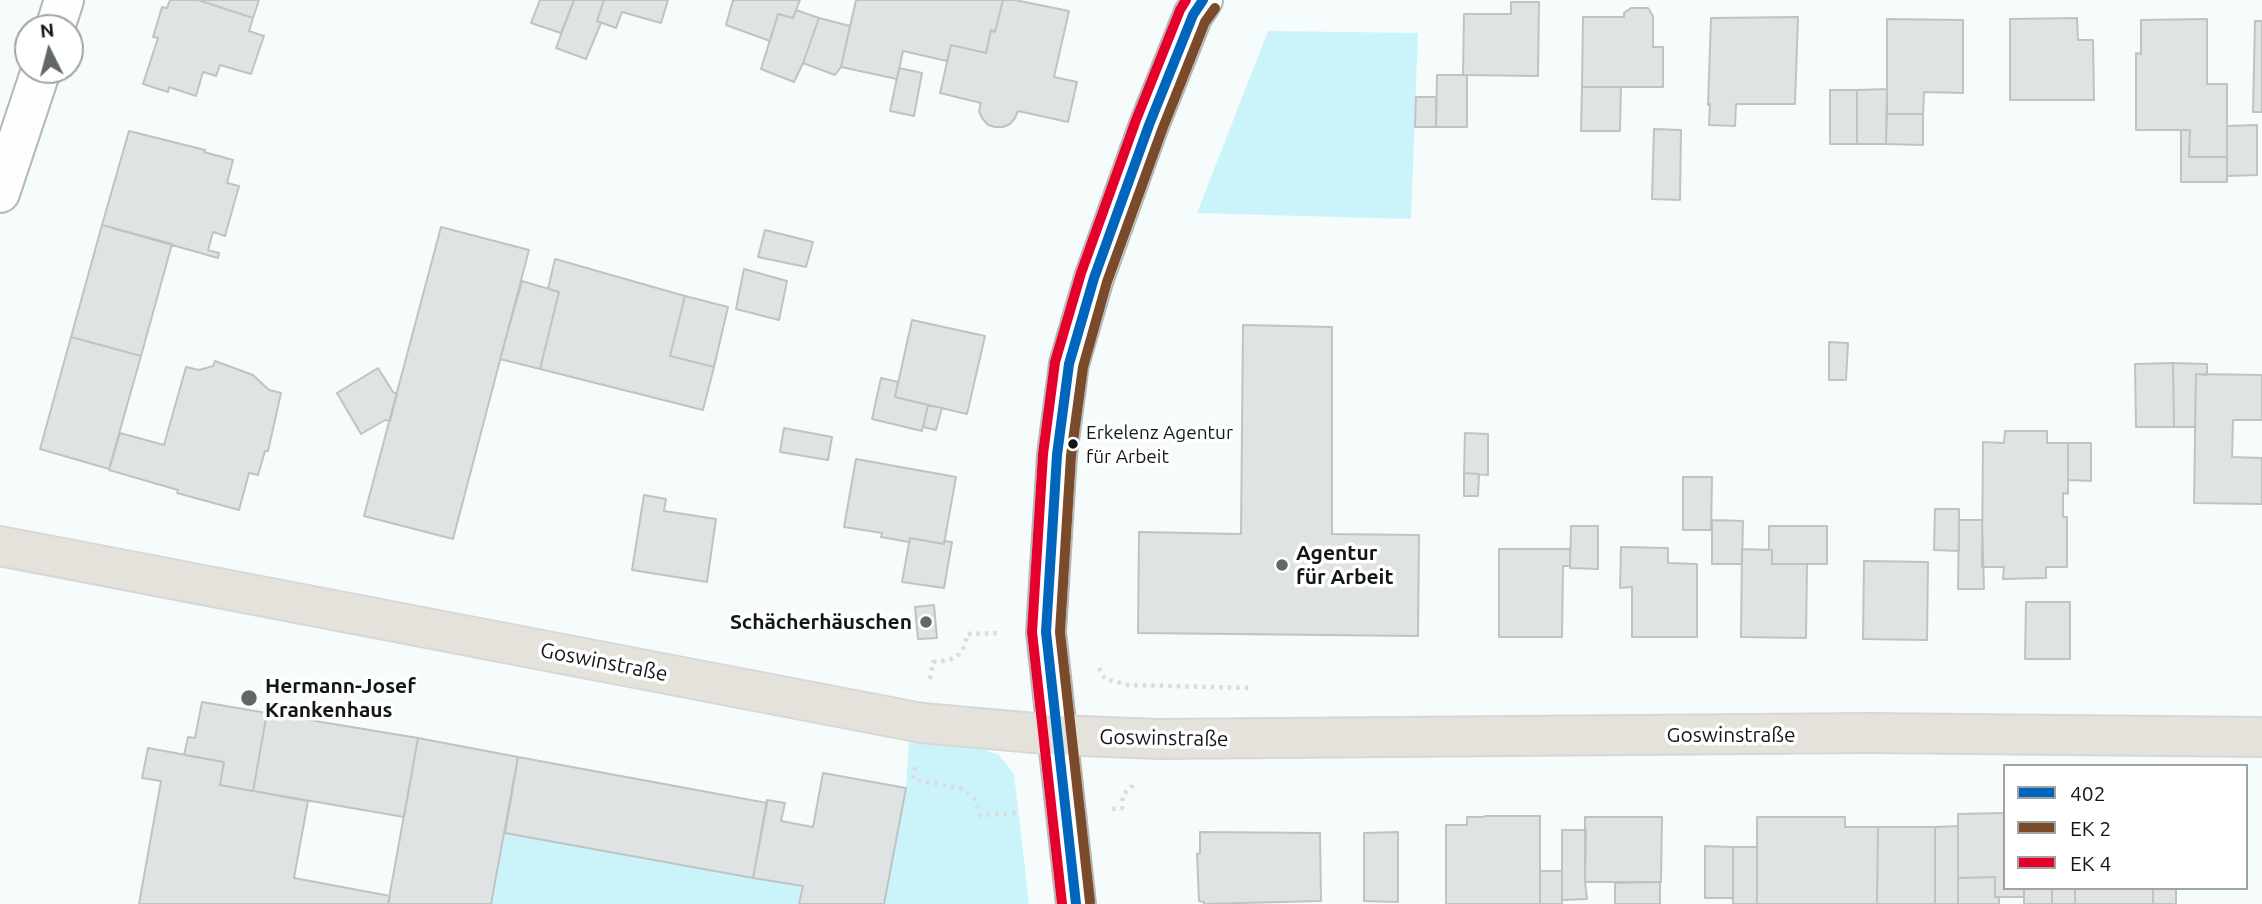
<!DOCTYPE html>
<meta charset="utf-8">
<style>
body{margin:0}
#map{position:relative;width:2262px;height:904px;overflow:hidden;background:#f6fbfb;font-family:Ubuntu,sans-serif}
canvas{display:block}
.legend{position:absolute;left:2003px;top:764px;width:245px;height:126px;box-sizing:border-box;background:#fff;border:2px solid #a1a2a2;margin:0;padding:9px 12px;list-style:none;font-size:21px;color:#131717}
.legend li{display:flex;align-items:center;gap:14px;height:35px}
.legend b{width:35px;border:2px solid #a1a2a2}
.north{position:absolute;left:14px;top:14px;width:70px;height:70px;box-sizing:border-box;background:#fff;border:2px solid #a1a2a2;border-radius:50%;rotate:354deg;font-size:19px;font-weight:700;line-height:28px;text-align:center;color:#131717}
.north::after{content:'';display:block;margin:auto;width:24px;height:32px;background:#626767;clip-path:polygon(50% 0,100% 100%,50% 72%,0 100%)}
</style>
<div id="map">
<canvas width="2262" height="904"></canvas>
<ul class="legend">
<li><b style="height:9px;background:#0065bd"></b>402</li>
<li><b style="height:9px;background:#7a4b2a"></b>EK 2</li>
<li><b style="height:9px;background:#e4002b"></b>EK 4</li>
</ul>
<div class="north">N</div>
</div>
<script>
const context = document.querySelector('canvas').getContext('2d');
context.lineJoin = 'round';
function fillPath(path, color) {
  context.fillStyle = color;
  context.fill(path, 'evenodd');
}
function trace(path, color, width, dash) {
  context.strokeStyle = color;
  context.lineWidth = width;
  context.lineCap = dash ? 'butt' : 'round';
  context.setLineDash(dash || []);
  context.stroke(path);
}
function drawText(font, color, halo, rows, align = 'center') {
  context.font = font + ' Ubuntu,sans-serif';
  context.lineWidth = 7;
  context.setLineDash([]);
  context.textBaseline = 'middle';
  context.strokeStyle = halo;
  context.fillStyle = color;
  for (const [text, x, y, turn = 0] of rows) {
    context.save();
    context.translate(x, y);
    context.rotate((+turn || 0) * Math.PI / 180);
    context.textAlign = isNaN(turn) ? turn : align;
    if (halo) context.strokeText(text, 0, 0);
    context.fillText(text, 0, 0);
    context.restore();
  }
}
fillPath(new Path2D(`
 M1268 31 1418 33 1411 219 1197 213Z
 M909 742 980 748 999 755 1014 774 1029 904H884L906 788Z
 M505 833 803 886 799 904H491Z`), '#caf4fa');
const building = new Path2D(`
 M170 0H198L253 18 249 31 264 36 251 74 220 65 216 76 203 72 196 96 169 87 168 92 143 84 158 38 153 37 162 7 167 8Z
 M198 0H259L253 18Z
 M540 0H574L561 33 531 23Z
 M574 0H604L597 21 601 23 586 59 556 48Z
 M604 0H668L661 23 622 12 616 28 597 21Z
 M733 0H800L793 18 778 14 770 41 726 25Z
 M856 0H1003L995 32 991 30 986 53 951 45 947 61 903 51 897 79 841 67Z
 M1003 0H1015L1069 11 1054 77 1077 82 1068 122 1018 111 1015 118 1010 124 1003 127H995L988 125 982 118 979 111 981 103 940 93 951 45 986 53 991 30 995 32Z
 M1511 2H1539L1538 76 1463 75 1464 14H1511Z
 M1631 8H1648L1653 16V47H1663V87H1582L1583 17H1624V13Z
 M796 10 819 18 803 63 794 82 761 69 778 14 793 18Z
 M1798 17 1795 104H1736L1735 126 1709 125 1710 104 1708 105 1711 18Z
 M819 18 850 26 841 67 835 75 803 63Z
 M2077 18 2078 40H2093L2094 100H2010V19Z
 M1887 19 1963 20V93L1924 92 1923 114H1887Z
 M2207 19V84H2227V157H2189L2190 130H2136V53L2141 54V20Z
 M2255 21H2262V112H2253Z
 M899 68 922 73 914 116 890 111Z
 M1437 75H1467V127H1436Z
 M1582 87H1621L1620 131H1581Z
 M1887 89 1886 144H1857V90Z
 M1830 90H1857V144H1830Z
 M1416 97H1436V127H1415Z
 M1887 114H1923V145L1886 144Z
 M2257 125V175L2227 176V126Z
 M1654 129 1681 130 1680 200 1652 199Z
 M2181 130H2190L2189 157H2227V182H2181Z
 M129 131 205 150 204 152 233 160 227 183 239 186 225 236 213 232 208 250 219 253 218 258 102 225Z
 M102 225 172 244 141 356 71 337Z
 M441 227 529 250 453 539 364 516Z
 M765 230 813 242 806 267 758 257Z
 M555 259 685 296 670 356 714 367 703 410 540 369 559 292 548 289Z
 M744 269 787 281 779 320 736 309Z
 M522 281 559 292 540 369 500 359Z
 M685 296 728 307 714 367 670 356Z
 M912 320 985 336 967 414 895 397Z
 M1243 325 1332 327V534L1419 535 1418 636 1138 633 1139 532 1241 534Z
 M71 337 141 356 109 469 40 449Z
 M1829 342 1848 343 1846 380H1829Z
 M215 361 253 375 269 390 281 393 268 451H265L258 475 249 473 239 510 177 493 178 490 109 470 120 433 164 445 186 367 199 370 213 366Z
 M2173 363 2207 364V375L2196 374 2195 427H2174Z
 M2173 363 2174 427H2136L2135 364Z
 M378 368 393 392 397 394 390 421 385 420 361 434 337 393Z
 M2196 374 2262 375V420H2233L2232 457 2262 458V504L2194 503Z
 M881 378 898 382 895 397 928 405 922 431 872 419Z
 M928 405 942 408 936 430 923 427Z
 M784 428 832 437 828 460 780 452Z
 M2005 431H2047V443H2068V494L2063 493V517H2067V567H2046V578L2003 579 2004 567H1982L1983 442 2004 443Z
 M1465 433 1488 434V475L1464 473Z
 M2068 443H2091V481L2068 480Z
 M856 459 956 477 944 544 910 538 909 542 881 537 882 533 844 527Z
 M1464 473 1479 474 1478 496H1464Z
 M1683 477H1712L1711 530H1683Z
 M644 495 666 499 664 511 716 519 707 582 632 570Z
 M1935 509H1959V551L1934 550Z
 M1712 520 1743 521 1742 564H1712Z
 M1959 520H1982L1984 589H1958Z
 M1571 526H1598V569L1570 568Z
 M1769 526H1827V564H1772V550H1769Z
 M910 538 944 544V541L952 542 944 588 902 582Z
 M1621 547 1668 548V563L1697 564V637H1632V587L1620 588Z
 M1499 549H1570V566H1563L1562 637H1499Z
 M1742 549 1772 550V564H1807L1806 638 1741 637Z
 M1864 561 1928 562 1927 640 1863 639Z
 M2026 602H2070V659H2025Z
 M934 605 937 638 918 639 915 607Z
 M202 702 267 713 253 791 220 785 224 762 184 755 188 737 195 738Z
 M267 713 418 738 404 817 253 791Z
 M418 738 518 757 491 904H388Z
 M148 748 224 762 220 785 308 801 294 878 390 896 388 904H139L161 781 142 778Z
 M518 757 767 803 753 878 505 833Z
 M823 773 906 788 884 904H799L803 886 753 878 767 800 785 803 781 821 813 827Z
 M2005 813V888H2024V897H1995V877L1958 878V814Z
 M1485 816H1540V904H1446V825H1467V817H1484Z
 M1585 817H1662L1661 882H1585Z
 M1757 817H1845V827H1878L1877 904H1757Z
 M1958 826V904H1935V827Z
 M1878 827H1935V904H1877Z
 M1562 830H1586L1585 882 1587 899 1562 900Z
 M1200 832 1320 833 1321 901 1204 904V902L1199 901 1197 854 1200 853Z
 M1398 832V902L1364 901V833Z
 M1705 846 1733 847V898H1705Z
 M1733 847H1757V904H1733Z
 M1540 871H1562V904H1540Z
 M1995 877V897H1999V904H1958V878Z
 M1660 882V904H1615V883Z
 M2024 888H2052V904H2024Z
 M2052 888H2075V904H2052Z
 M2075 888H2153V904H2075Z
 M2153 888H2176V904H2153Z`);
fillPath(building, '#dfe3e3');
trace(building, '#c0c3c3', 2);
const minor = new Path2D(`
 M55 28 64 0
 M0 193 41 70
 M1076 904 1046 632 1057 455 1069 364 1094 278 1149 125 1193 15 1203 0`);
const major = new Path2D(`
 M0 546 922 723 1057 735 1158 739 1869 733 2262 737`);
trace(minor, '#b4b8b8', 42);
trace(major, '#d6d8d8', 42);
trace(new Path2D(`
 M1099 668 1105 679 1128 685 1251 688
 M930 679 933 662C955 661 964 656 967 634L998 633
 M915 767 913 779 963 789 974 798 980 815 1020 813
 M1112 809 1122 808 1123 795 1133 785`), '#dbdcdd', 4.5, [3.5, 5]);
trace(minor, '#fefefe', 38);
trace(major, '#e4e2db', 38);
trace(new Path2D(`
 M1076 904 1046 632 1057 455 1069 364 1094 278 1149 125 1193 15 1203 0`), '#0065bd', 10);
trace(new Path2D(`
 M1090 902 1060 632 1071 456 1083 367 1107 282 1162 130 1205 22 1215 8`), '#7a4b2a', 10);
trace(new Path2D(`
 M1062 904 1032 632 1043 454 1055 362 1081 273 1136 120 1180 10 1186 0`), '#e4002b', 10);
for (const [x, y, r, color] of [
 [1073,444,6,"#131717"],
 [1282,565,7,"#626767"],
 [926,622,7,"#626767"],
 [249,698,9,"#626767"]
]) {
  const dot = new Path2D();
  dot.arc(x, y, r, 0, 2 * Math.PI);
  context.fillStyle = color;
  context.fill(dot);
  trace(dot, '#fff', 2.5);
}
drawText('19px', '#131717', '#fff', [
 ["Erkelenz Agentur",1086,433],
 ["für Arbeit",1086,457]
], 'left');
drawText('bold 21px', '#131717', '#fff', [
 ["Agentur",1296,553],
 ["für Arbeit",1296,577],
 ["Schächerhäuschen",912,622,"right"],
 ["Hermann-Josef",265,686],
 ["Krankenhaus",265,710]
], 'left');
drawText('21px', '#131717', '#fff', [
 ["Goswinstraße",604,662,11],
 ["Goswinstraße",1731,735],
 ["Goswinstraße",1164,738,1]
]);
</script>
